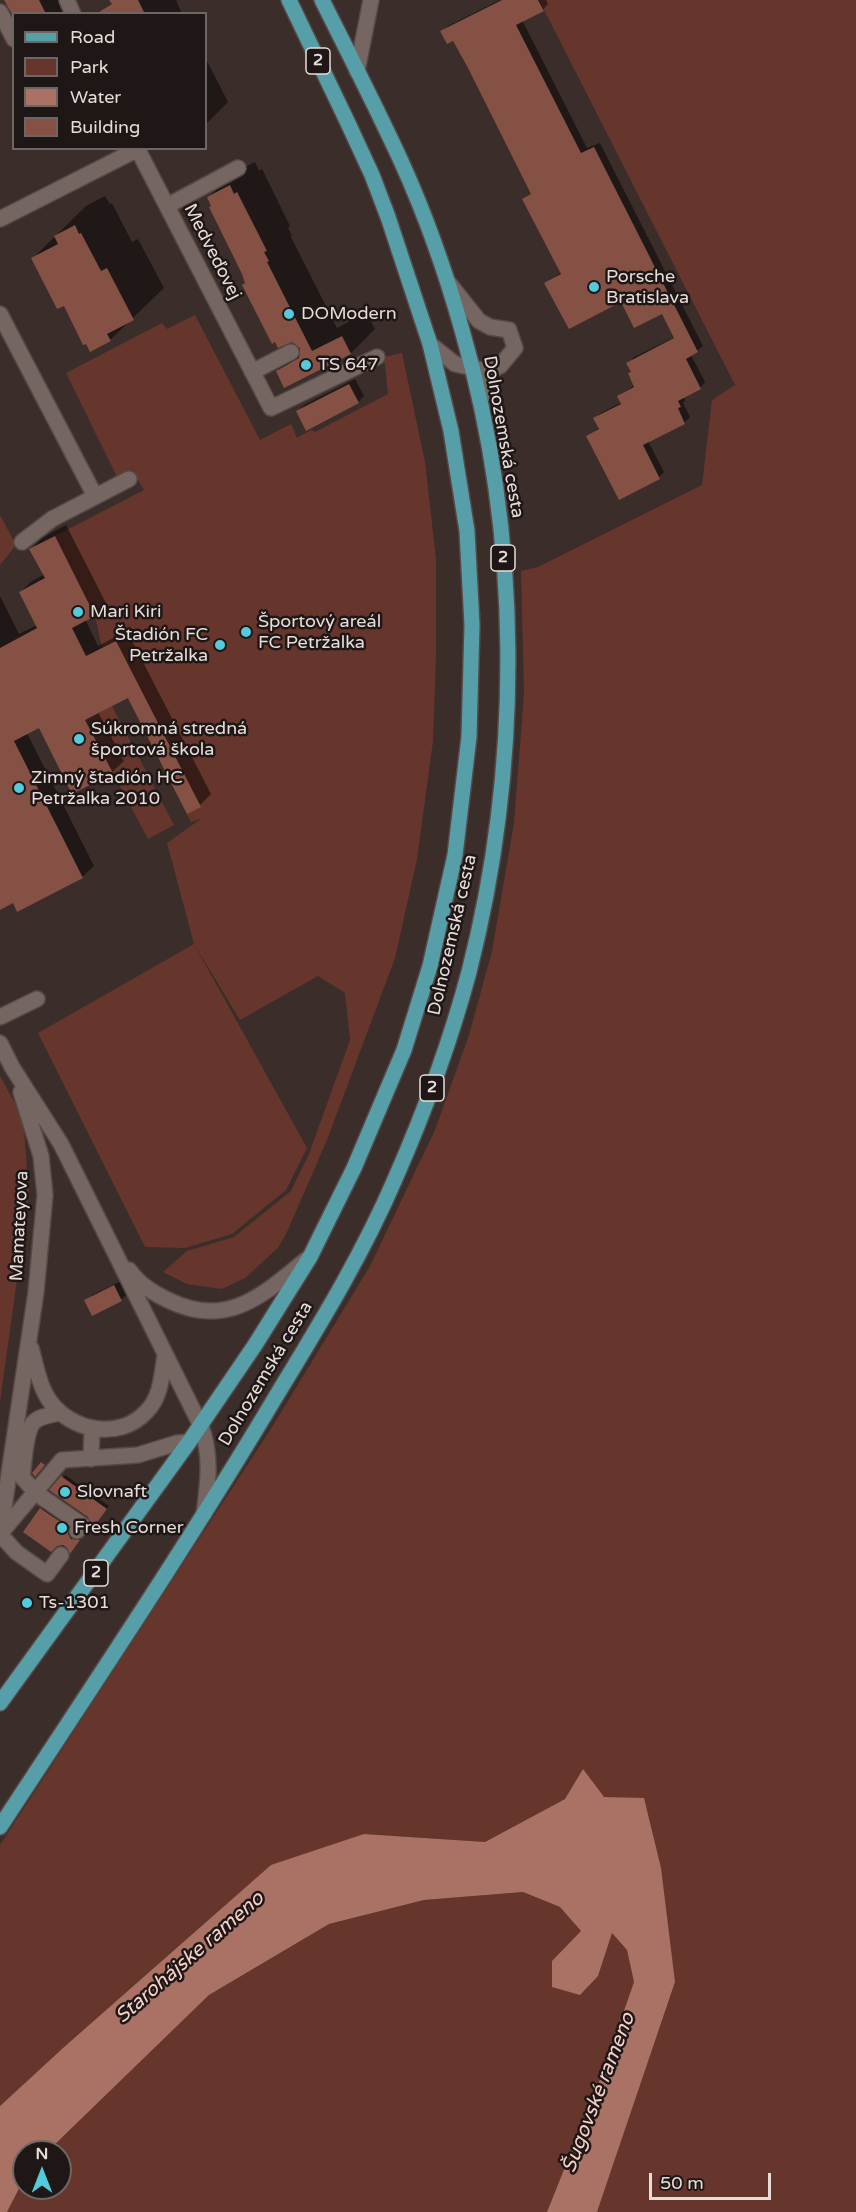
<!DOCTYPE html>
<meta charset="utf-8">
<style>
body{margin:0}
#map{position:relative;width:856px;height:2212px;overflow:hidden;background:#3b2d2a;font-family:"Varela Round",sans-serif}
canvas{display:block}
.legend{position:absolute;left:12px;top:12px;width:195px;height:138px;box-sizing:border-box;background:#1e1716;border:2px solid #6e6665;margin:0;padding:8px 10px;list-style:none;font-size:18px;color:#e6dddb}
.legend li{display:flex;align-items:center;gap:12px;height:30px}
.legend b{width:30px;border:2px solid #6e6665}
.north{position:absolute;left:12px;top:2140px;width:60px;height:60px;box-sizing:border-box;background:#1e1716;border:2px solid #6e6665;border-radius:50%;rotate:0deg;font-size:16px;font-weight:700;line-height:24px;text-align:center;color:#e6dddb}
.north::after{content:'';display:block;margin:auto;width:21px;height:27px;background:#53cbdc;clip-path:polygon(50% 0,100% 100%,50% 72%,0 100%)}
.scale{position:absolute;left:649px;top:2173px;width:122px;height:27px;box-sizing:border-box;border:3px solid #e6dddb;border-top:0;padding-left:8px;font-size:18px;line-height:21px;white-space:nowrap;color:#e6dddb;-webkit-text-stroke:4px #1e1716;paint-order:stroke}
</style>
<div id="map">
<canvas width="856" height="2212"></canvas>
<ul class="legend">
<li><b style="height:8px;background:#569ea8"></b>Road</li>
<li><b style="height:16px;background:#66362c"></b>Park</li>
<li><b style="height:16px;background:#aa7165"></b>Water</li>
<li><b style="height:16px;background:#865145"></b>Building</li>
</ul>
<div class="north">N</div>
<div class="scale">50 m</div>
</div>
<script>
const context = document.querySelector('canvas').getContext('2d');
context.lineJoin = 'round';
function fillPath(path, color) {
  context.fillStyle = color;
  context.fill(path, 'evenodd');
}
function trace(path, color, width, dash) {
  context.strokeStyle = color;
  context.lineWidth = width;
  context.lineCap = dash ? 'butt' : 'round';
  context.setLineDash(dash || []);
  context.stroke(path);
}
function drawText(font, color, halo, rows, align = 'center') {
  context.font = font + ' "Varela Round",sans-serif';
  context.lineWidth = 5;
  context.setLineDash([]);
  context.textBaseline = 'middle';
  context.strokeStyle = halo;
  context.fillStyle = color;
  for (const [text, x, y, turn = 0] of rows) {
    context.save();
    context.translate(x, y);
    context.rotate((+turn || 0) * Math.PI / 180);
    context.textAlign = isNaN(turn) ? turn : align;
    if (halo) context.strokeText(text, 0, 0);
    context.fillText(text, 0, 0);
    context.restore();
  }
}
fillPath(new Path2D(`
 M539 0H856V2212H597L675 1982 565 1799 485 1842 364 1834 63 2048 0 2106V1845L272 1427 370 1266 435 1130 469 1035 492 951 514 823 524 693 521 571 538 567 702 485 712 400 735 385Z
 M195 315 260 440 291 424 297 438 311 430 315 432 388 394 384 357 402 353 425 462 436 559V656L433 741 417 859 395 958 327 1140 287 1232 278 1248 245 1278 222 1289 187 1284 163 1272 187 1251 234 1237 291 1191 309 1154 350 1040 345 993 318 976 240 1020 194 944 167 843 202 818 191 822 102 648 95 616 55 536 144 490 132 470 117 477 66 373 162 323 167 329Z
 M0 515 16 545 0 565Z
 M112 706 174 825 148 839 85 720Z
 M194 944 307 1148 286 1190 232 1234 185 1248 145 1247 38 1033Z
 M0 1076 23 1118 29 1193 0 1402Z
 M523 1892 560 1907 582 1931 598 1976 612 1932 627 1950 634 1982 599 2082 547 2212H7L24 2179V2188H60V2152H47L209 1995 329 1924 424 1900Z`), '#66362c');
fillPath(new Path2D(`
 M583 1769 604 1797 644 1798 661 1868 675 1982 597 2212H547L599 2082 634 1982 627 1950 612 1933 598 1976 580 1995 552 1987V1961L581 1931 560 1907 523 1892 424 1900 329 1924 209 1995 47 2152H24V2179L7 2212H0V2106L63 2048 271 1865 364 1834 485 1842 565 1799Z`), '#aa7165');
fillPath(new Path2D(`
 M11 0H66L72 14H18Z
 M111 0H176L182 14H118Z
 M500 0H546L548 4 543 10 522 20 587 148 600 143 703 346 691 355 705 382 700 388 684 396 685 400 683 403 690 417 684 423 648 441 664 472 659 477 588 436 600 427 595 418 601 413 622 402 618 396 635 385 628 363 634 357 675 337 662 312 622 300 546 283 562 272 524 199 532 193 454 39 442 32 448 26Z
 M206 59 228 102 206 124Z
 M255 162 259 171 262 169 290 226 288 228 292 236 291 237 337 328 366 313 375 329 351 353 285 386 277 371 301 347 247 283 209 197 233 173Z
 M105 196 110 204 112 203 132 242 138 239 164 288 110 340 64 304 33 258 86 206Z
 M355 379 364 396 358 402 298 411 304 405Z
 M66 525 106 603 94 615 85 619 98 646 127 631 211 794 200 805 128 696 98 712 124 761 112 772 40 726 27 733 94 866 82 877 0 908V596L19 634 37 625 20 592 32 581 45 574 31 549 42 538Z
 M121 1281 127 1294 121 1300 93 1314 86 1301 92 1295Z
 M65 1475 109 1506 95 1524 89 1516 51 1490Z
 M44 1506 70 1525V1531L74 1537 81 1538 73 1550 25 1531Z`), '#0007');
fillPath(new Path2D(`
 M4 0H39L46 14H12Z
 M109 0H138L145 14H96L112 4Z
 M502 0H538L544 11 516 25 581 153 594 147 698 352 686 359 701 389 678 401 681 407 678 408 685 424 643 445 660 479 619 500 586 436 599 429 593 418 621 404 617 396 634 387 628 373 631 372 626 363 674 338 662 314 634 328 621 302 569 329 544 283 561 274 522 199 531 194 467 66 453 41 447 44 440 31Z
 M230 185 234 194 237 192 267 251 264 252 269 261 267 262 312 351 342 336 351 354 284 388 276 371 299 358 300 348 292 342 278 348 275 342 272 344 242 285 245 283 242 274 209 207 211 206 207 197Z
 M75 225 79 234 81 233 101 271 107 268 134 320 107 334 111 341 90 352 86 344 83 345 64 306 57 309 31 258 58 244 54 236Z
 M349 384 359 403 306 431 296 411Z
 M55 536 95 616 72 628 86 656 116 641 201 807 187 814 128 698 85 720 113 773 72 794 39 728 14 741 83 878 17 912 13 903 0 910V648L37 628 19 592 45 578 29 549Z
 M114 1285 122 1301 92 1316 84 1300Z
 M41 1462 45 1465 35 1477 32 1473Z
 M61 1476 107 1509 92 1529 88 1517 49 1490Z
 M40 1508 68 1527V1534L71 1539 80 1540 70 1554 67 1548 63 1545 57 1546 51 1552 23 1532Z`), '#865145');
const minor = new Path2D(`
 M67 0 73 14
 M0 12 14 39
 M357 71 371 0
 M137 148 271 408 377 357
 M167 206 238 168
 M0 219 138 149
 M448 282 479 321 490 327 509 330 515 348 500 366 491 370 480 401
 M0 314 95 496
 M430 344 455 364 482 370
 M252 372 291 352
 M22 542 52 519 129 479
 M0 1017 37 999
 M0 1043 12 1067 61 1144 201 1426C212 1456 208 1483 204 1514
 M129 1270C140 1285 153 1293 170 1301 228 1329 264 1294 307 1259
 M31 1348C36 1366 39 1385 49 1400 70 1431 119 1441 146 1412 161 1398 162 1374 165 1355
 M60 1413C51 1415 39 1416 33 1423 25 1433 24 1464 22 1477L36 1493 82 1525 77 1531
 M91 1459 92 1429
 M0 1534 36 1292 45 1195 41 1156 21 1092
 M61 1555 47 1574 16 1552 0 1534 62 1460 138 1455 177 1443 189 1442`);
const major = new Path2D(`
 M0 1703 189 1442 255 1345 310 1257 354 1168 404 1050 430 966 455 855 469 737 472 625 467 531 451 431 430 344 388 217 372 175 347 121 289 0
 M0 1827C93 1685 188 1544 275 1398 318 1327 362 1256 395 1179 424 1113 450 1043 469 972 522 764 522 537 462 330 446 273 426 216 401 161 376 107 349 54 322 0`);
trace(minor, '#554947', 18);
trace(major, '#554947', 18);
trace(minor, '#756662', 15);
trace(major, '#569ea8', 15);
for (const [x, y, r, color] of [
 [594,287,6,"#53cbdc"],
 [289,314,6,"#53cbdc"],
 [306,365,6,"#53cbdc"],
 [78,612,6,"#53cbdc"],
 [246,632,6,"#53cbdc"],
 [220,645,6,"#53cbdc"],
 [79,739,6,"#53cbdc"],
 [19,788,6,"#53cbdc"],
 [65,1492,6,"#53cbdc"],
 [62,1528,6,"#53cbdc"],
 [27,1603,6,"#53cbdc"]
]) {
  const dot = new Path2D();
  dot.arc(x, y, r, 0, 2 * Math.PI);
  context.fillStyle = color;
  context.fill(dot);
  trace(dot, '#1e1716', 2);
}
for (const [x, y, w] of [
 [318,61,24],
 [503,558,24],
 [432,1088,24],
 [96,1573,24]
]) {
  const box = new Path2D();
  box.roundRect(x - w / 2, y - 13, w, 26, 4.5);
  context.fillStyle = '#1e1716';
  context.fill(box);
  trace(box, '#e6dddb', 1.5);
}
drawText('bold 16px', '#e6dddb', null, [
 ["2",318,61],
 ["2",503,558],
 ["2",432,1088],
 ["2",96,1573]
]);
drawText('18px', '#e6dddb', '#1e1716', [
 ["Medveďovej",212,252,63],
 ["Dolnozemská cesta",503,437,80],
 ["Dolnozemská cesta",453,935,-77],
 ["Mamateyova",20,1226,-87],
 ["Dolnozemská cesta",266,1374,-59]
]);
drawText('18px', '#e6dddb', '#1e1716', [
 ["Porsche",606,277],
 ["Bratislava",606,298],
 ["DOModern",301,314],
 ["TS 647",318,365],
 ["Mari Kiri",90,612],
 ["Športový areál",258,622],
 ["FC Petržalka",258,643],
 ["Štadión FC",208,635,"right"],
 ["Petržalka",208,656,"right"],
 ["Súkromná stredná",91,729],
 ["športová škola",91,750],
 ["Zimný štadión HC",31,778],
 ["Petržalka 2010",31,799],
 ["Slovnaft",77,1492],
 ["Fresh Corner",74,1528],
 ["Ts-1301",39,1603]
], 'left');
drawText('italic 20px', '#f6d2ca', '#1e1716', [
 ["Starohájske rameno",190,1958,-41],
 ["Šugovské rameno",599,2093,-69]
]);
</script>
